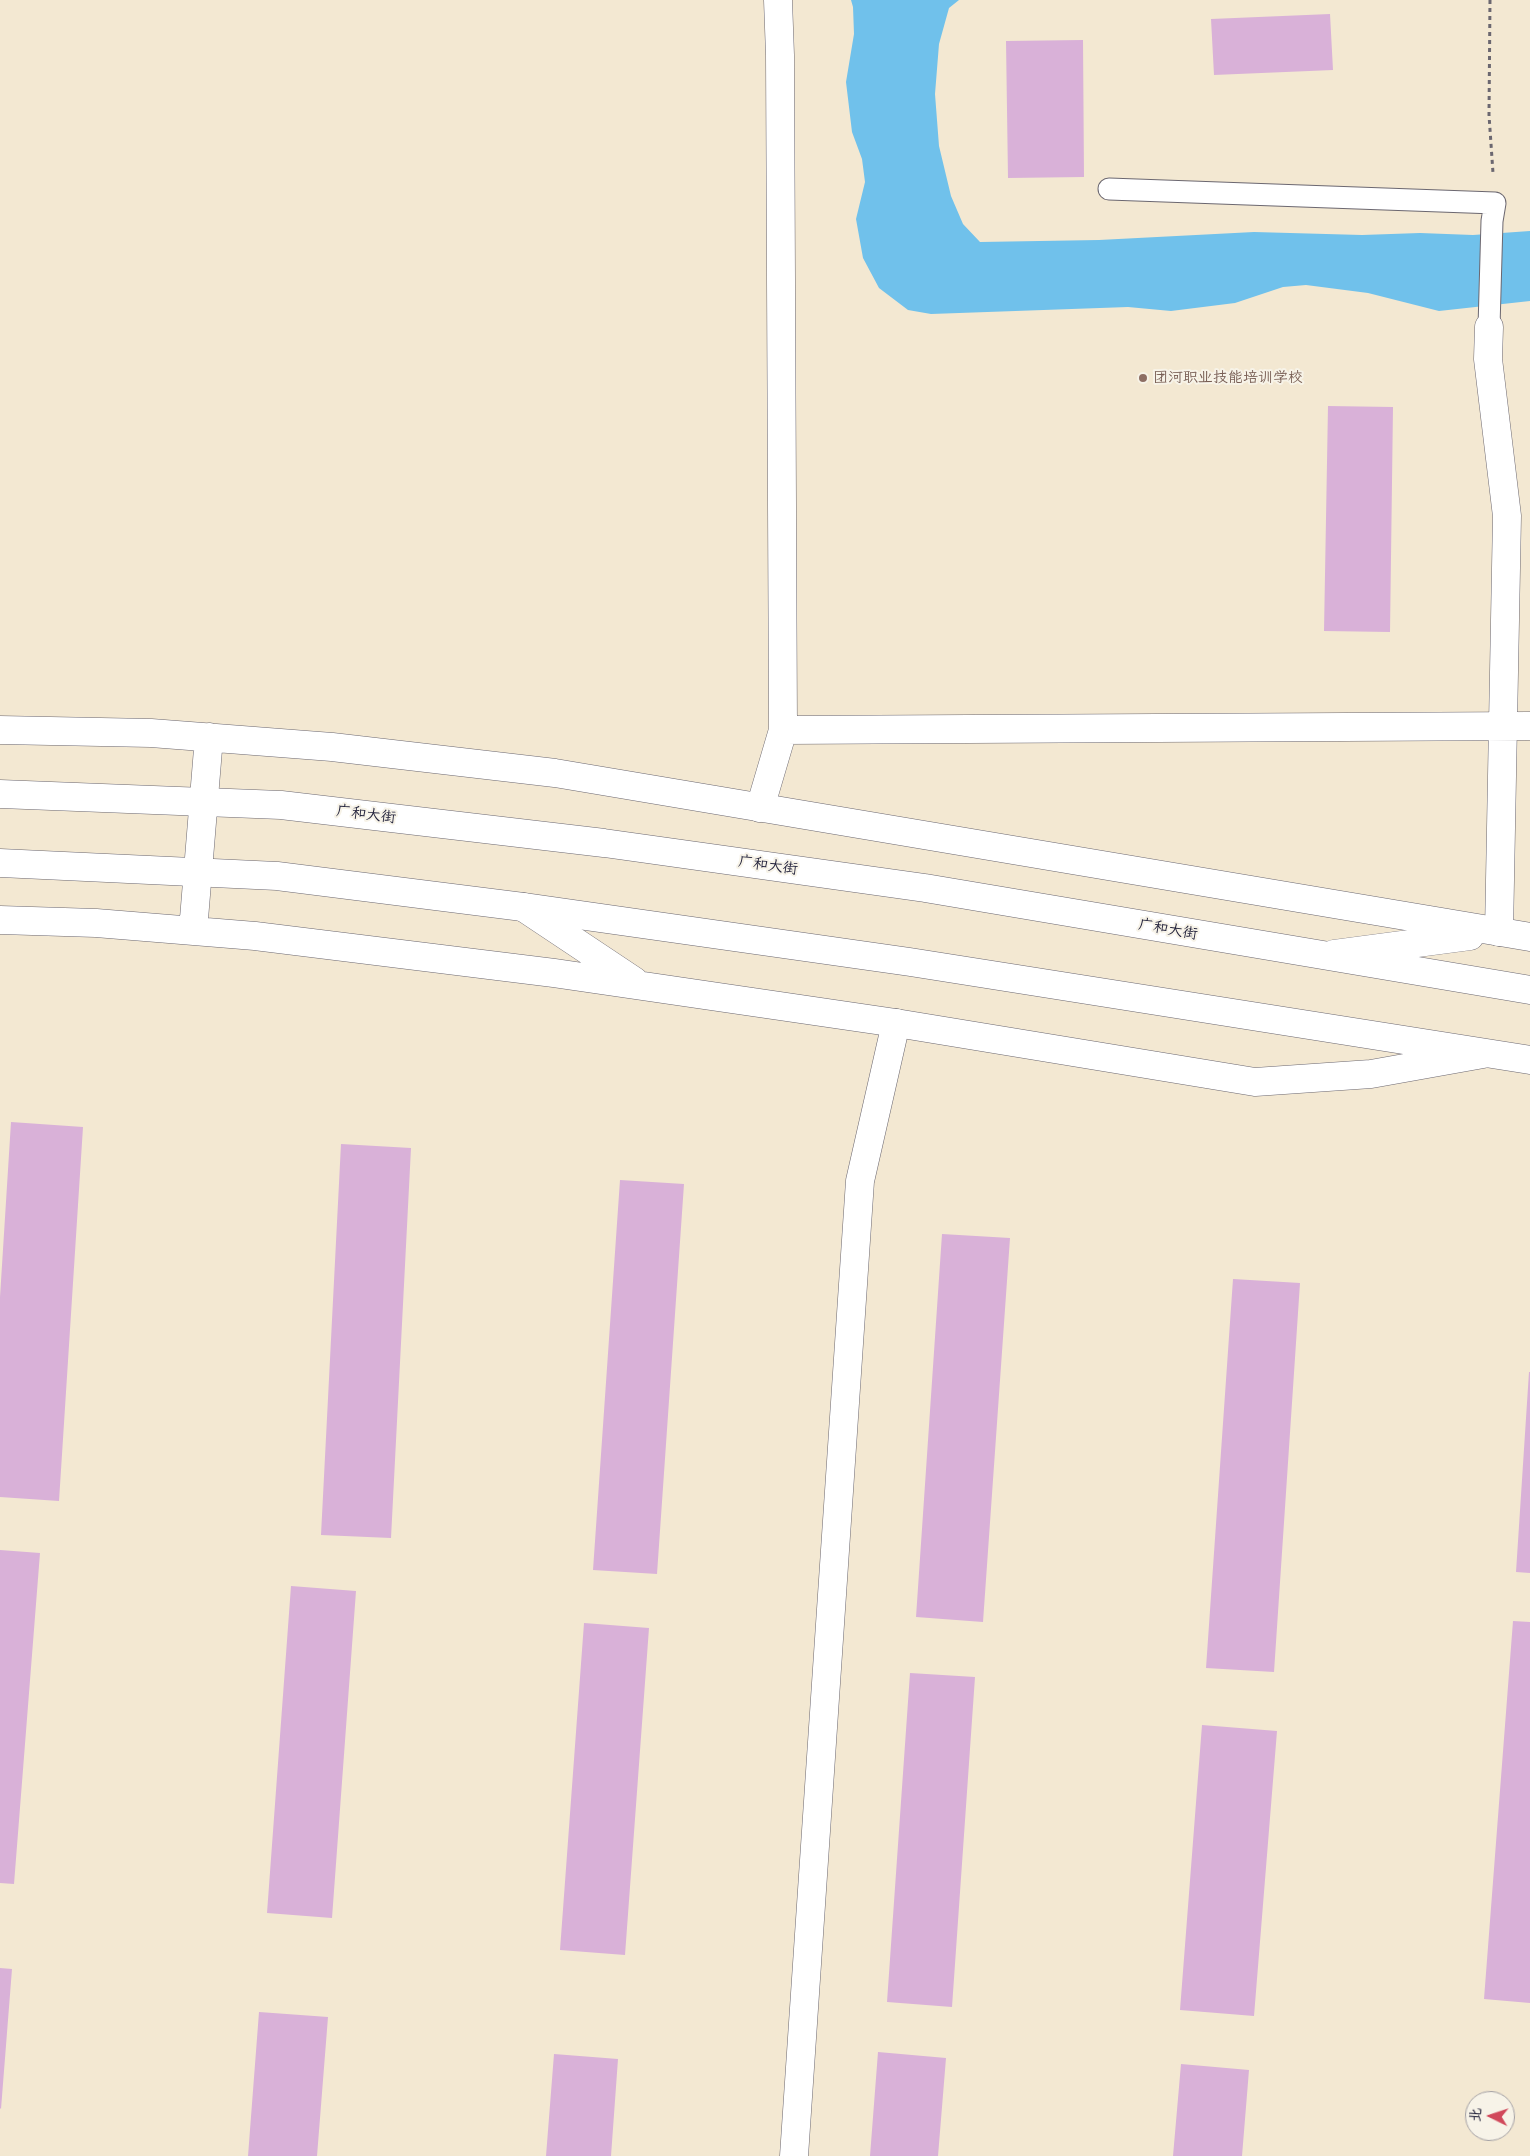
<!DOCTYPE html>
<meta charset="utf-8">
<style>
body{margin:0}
#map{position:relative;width:1530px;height:2156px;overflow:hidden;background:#f3e8d2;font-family:Sriracha,"LXGW WenKai TC",sans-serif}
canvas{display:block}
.north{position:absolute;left:1465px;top:2091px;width:50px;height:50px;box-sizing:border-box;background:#f7f3e8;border:1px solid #a29fa3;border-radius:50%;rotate:274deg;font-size:14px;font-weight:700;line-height:20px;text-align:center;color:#22223b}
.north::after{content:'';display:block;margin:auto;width:18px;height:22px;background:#d1495b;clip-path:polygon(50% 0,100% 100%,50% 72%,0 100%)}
</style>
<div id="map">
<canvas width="1530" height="2156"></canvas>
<div class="north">北</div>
</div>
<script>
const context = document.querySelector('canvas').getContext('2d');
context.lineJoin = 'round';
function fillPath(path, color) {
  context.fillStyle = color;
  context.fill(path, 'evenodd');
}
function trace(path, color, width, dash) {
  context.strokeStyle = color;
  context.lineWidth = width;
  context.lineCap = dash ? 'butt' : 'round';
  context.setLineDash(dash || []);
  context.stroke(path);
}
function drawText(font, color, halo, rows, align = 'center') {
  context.font = font + ' Sriracha,"LXGW WenKai TC",sans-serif';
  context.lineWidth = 4;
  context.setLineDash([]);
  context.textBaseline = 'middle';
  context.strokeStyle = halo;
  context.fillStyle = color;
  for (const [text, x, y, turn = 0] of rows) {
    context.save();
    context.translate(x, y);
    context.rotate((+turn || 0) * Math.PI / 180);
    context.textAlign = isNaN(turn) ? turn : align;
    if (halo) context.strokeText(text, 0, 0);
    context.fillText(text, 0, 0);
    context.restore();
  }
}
fillPath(new Path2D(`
 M851 0H959L949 8 939 44 935 94 939 146 951 196 963 224 980 242 1099 240 1254 232 1362 235 1420 233 1473 235 1530 231V301L1439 311 1368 293 1306 285 1283 287 1235 303 1171 311 1128 307 931 314 908 310 879 288 863 258 856 219 865 182 862 159 852 132 846 82 854 34 853 7Z`), '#70c1eb');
fillPath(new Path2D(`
 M1330 14 1333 70 1214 75 1211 19Z
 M1083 40 1084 177 1008 178 1006 41Z
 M1328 406 1393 407 1390 632 1324 631Z
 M11 1122 83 1127 59 1501 0 1497V1297Z
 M341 1144 411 1148 391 1538 321 1535Z
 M620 1180 684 1184 657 1574 593 1570Z
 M942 1234 1010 1238 983 1622 916 1617Z
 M1233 1279 1300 1283 1274 1672 1206 1668Z
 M1529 1372H1530V1573L1516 1572Z
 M0 1550 40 1553 14 1884 0 1883Z
 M291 1586 356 1591 332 1918 267 1913Z
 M1513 1621 1530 1622V2003L1484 1999Z
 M584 1623 649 1628 625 1955 560 1950Z
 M910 1673 975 1677 952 2007 887 2002Z
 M1202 1725 1277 1731 1254 2016 1180 2010Z
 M0 1968 12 1969 1 2109 0 2108Z
 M259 2012 328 2017 317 2156H248Z
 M878 2052 946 2058 938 2156H870Z
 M554 2054 618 2059 611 2156H546Z
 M1181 2064 1249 2070 1242 2156H1173Z`), '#d9b1d8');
const lane = new Path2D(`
 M1109 189 1495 203 1492 221 1489 327`);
const street = new Path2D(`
 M1489 327 1488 359 1507 516 1499 932
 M783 730 1530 726
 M760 808 783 730 780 55 778 0
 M794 2156 860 1181 896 1023`);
const secondary = new Path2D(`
 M0 730 151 733 332 747 555 773 1530 937
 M523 907 634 981
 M0 920 96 923 255 936 554 973 896 1023 1255 1082 1371 1074 1483 1054
 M193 931 209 737
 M1334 954 1470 936`);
const primary = new Path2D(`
 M0 794 281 805 604 843 925 888 1530 990
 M0 863 277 876 523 907 910 962 1530 1060`);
trace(lane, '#6b6770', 23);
trace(street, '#6b6770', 29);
trace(secondary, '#6b6770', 29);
trace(primary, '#6b6770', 29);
trace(new Path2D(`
 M1490 0 1489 115 1493 173`), '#6b6770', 3, [4, 4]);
trace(lane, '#fff', 21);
trace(street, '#fff', 28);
trace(secondary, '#fff', 28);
trace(primary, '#fff', 28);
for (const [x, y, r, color] of [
 [1143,378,5,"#8d6e63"]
]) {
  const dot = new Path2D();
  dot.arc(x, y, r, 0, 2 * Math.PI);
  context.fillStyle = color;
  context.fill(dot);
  trace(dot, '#f7f3e8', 2);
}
drawText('15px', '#785e54', '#f7f3e8', [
 ["团河职业技能培训学校",1153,378]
], 'left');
drawText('15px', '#22223b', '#f7f3e8', [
 ["广和大街",366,815,7],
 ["广和大街",768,866,8],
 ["广和大街",1168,930,10]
]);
</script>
